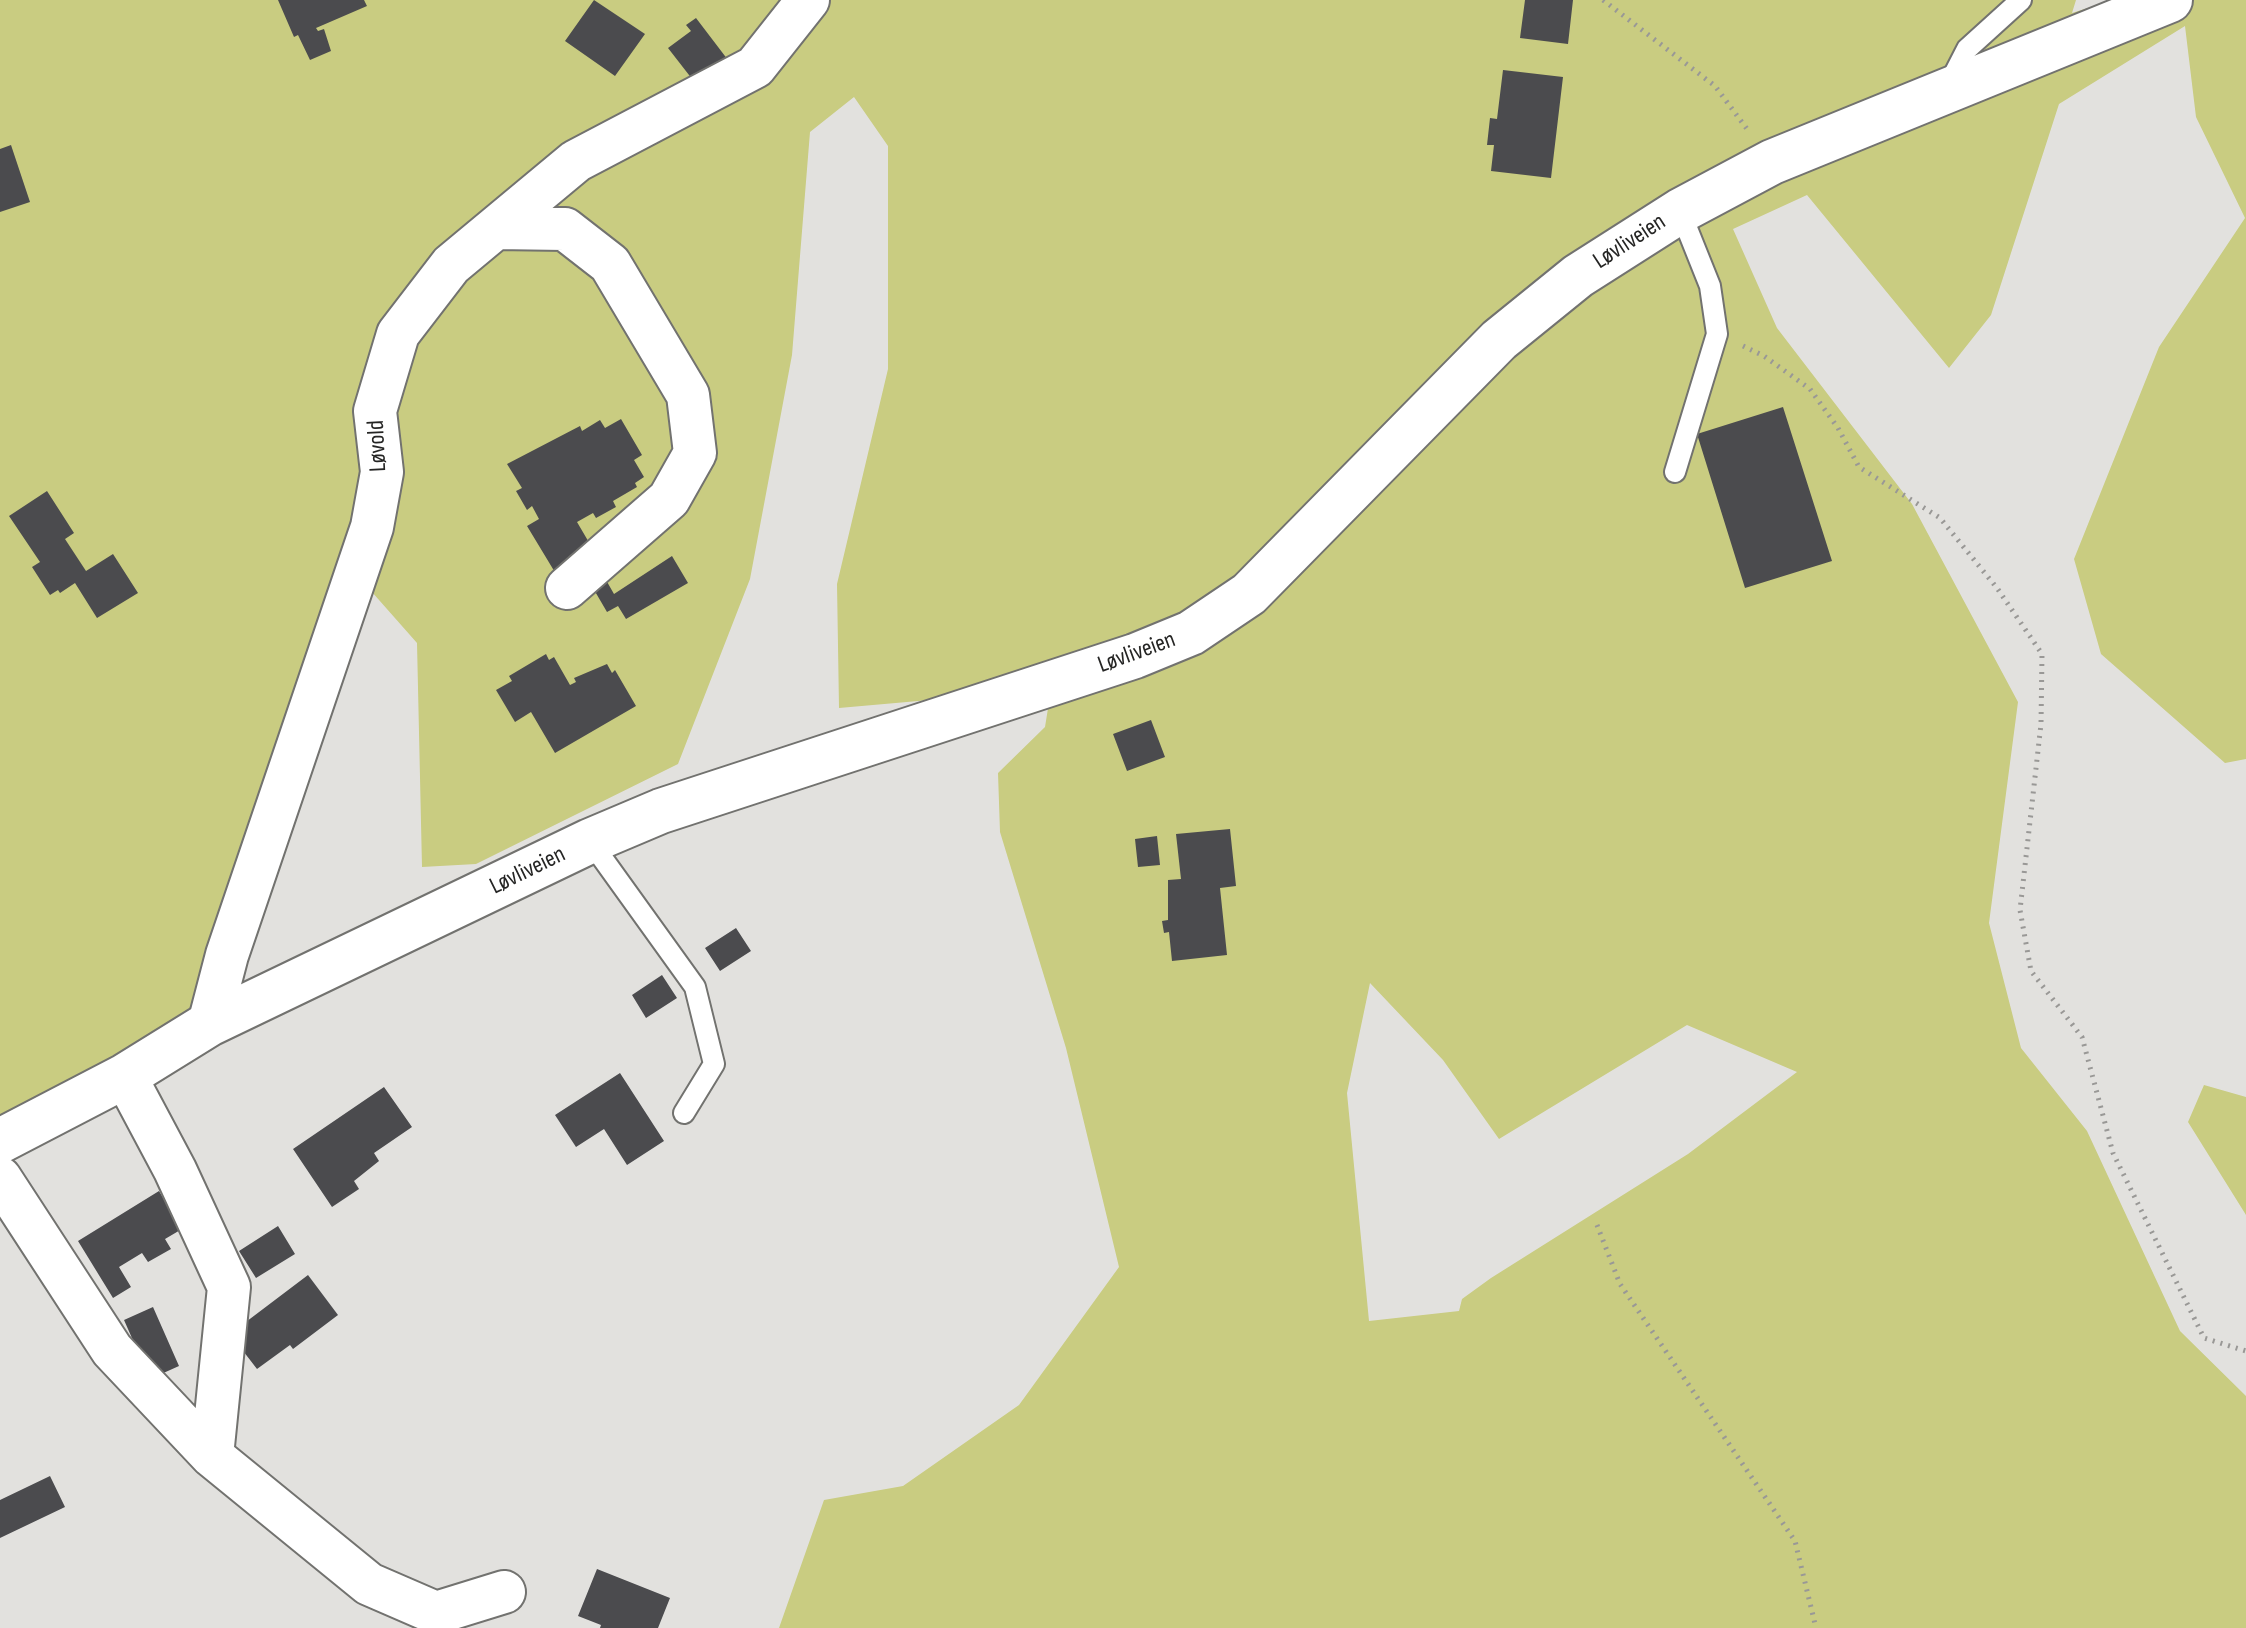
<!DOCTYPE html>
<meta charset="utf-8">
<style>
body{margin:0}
canvas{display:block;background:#e2e1de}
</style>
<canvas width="2246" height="1628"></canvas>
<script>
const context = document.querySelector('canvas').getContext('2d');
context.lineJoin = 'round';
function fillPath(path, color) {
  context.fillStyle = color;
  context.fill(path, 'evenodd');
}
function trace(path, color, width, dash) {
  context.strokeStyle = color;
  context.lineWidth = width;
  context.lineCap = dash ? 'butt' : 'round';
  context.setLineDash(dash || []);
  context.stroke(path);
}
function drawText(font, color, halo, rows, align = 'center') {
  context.font = font + ' "Sofia Sans Condensed",sans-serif';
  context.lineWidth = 8;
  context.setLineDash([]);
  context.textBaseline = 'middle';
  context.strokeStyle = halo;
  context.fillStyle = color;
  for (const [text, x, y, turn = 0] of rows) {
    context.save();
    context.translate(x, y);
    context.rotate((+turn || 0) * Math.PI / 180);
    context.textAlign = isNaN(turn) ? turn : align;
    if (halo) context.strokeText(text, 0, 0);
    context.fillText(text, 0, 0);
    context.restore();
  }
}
fillPath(new Path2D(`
 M0 0H2076L2072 13 2113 0H2246V759L2225 763 2101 654 2074 559 2159 347 2245 218 2196 117 2185 26 2059 104 1991 315 1949 368 1807 195 1733 229 1777 328 1912 504 2018 702 1989 923 2021 1048 2087 1131 2180 1331 2246 1396V1628H779L824 1500 903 1486 1019 1405 1119 1267 1066 1048 1000 832 998 773 1045 727 1054 671 941 699 839 708 837 584 888 369V146L854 97 810 132 792 355 750 579 678 764 476 864 422 867 417 643 364 583 215 1011 0 1124ZM1370 983 1443 1060 1499 1139 1687 1025 1797 1072 1688 1154 1491 1278 1462 1299 1459 1311 1369 1321 1347 1093Z
 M2204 1085 2246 1097V1215L2188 1122Z`), '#c9cc81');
fillPath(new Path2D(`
 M278 0H364L367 6 316 28 318 31 324 29 331 51 310 60 298 35 294 37Z
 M594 0 645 34 615 76 565 41Z
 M1525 0H1573L1568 44 1520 38Z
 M696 18 728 60 696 84 668 48 691 31 686 25Z
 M1503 70 1563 77 1551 178 1491 171 1494 145H1487L1490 118 1497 119Z
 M11 145 30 202 0 212V149Z
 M1783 407 1832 561 1745 588 1697 434Z
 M621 419 642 455 634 460 644 477 635 483 637 487 613 501 616 507 596 518 593 513 577 522 594 551 556 574 527 526 539 519 532 506 527 510 516 491 522 488 507 464 580 426 582 431 600 420 605 428Z
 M47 491 74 533 65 539 86 571 113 554 138 593 97 618 75 583 60 593 58 590 50 595 32 567 40 562 9 516Z
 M672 556 688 583 626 619 618 606 607 612 593 588 606 580 614 594Z
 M546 654 549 660 554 657 570 685 576 682 574 678 607 664 612 673 615 670 636 706 555 753 531 712 515 722 496 690 512 681 509 676Z
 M1151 720 1165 757 1127 771 1113 734Z
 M1230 829 1236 886 1220 888 1227 955 1172 961 1169 932 1164 933 1162 921 1168 920V880L1181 879 1176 834Z
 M1157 836 1160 865 1138 867 1135 839Z
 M736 928 751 951 720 971 705 948Z
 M662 975 677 998 646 1018 632 995Z
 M620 1073 664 1141 627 1165 604 1129 576 1147 555 1115Z
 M384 1087 412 1127 374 1153 379 1161 354 1181 359 1189 332 1207 293 1149Z
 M159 1191 182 1229 165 1239 171 1249 148 1262 142 1253 119 1267 131 1287 113 1298 78 1241Z
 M278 1226 295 1254 256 1278 239 1251Z
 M308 1275 338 1315 293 1349 290 1345 257 1369 230 1334Z
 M153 1307 179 1366 150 1379 124 1320Z
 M50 1476 65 1507 0 1538V1500Z
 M597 1569 670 1598 658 1628H600L601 1625 578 1616Z`), '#4b4b4e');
const service = new Path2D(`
 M1949 84 1967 49 2021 0
 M1675 472 1717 334 1710 286 1680 211
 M590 841 695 987 714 1064 684 1113`);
const minor = new Path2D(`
 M496 228 565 229 610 264 688 395 695 453 669 499 567 588
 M209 1024 227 955 372 527 382 472 375 411 398 334 451 265 576 161 755 67 808 0
 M125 1076 175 1170 229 1287 212 1456
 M0 1178 112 1350 212 1456 369 1584 436 1613 504 1592`);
const secondary = new Path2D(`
 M0 1141 125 1076 209 1024 590 841 661 811 1135 656 1191 633 1249 594 1499 340 1578 276 1680 211 1772 162 2170 0`);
trace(service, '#72726f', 24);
trace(minor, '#72726f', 46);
trace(secondary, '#72726f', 48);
trace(new Path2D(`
 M1603 0 1715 86 1747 129
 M1743 346 1764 356 1810 389 1838 428 1859 467 1940 518 1997 588 2042 654 2041 724 2020 910 2031 971 2082 1037 2113 1153 2204 1338 2246 1351
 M1597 1225 1620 1284 1795 1541 1816 1628`), '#999896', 5, [2, 6]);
trace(service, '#fff', 20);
trace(minor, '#fff', 42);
trace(secondary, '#fff', 44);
drawText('24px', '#252524', '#fff', [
 ["Løvliveien",1630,242,-33],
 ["Løvold",378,446,-93],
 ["Løvliveien",1137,653,-20],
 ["Løvliveien",528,871,-26]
]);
</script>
